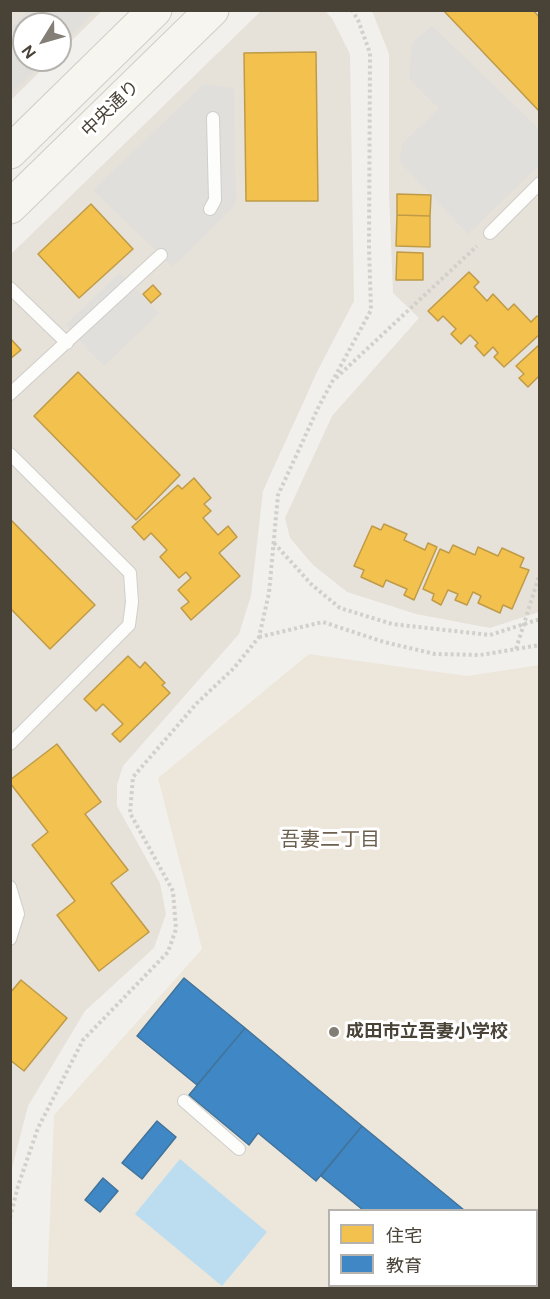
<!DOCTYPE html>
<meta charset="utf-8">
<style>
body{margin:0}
#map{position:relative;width:550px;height:1299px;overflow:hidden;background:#f2f0ec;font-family:"DM Sans","Noto Sans JP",sans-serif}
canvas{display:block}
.frame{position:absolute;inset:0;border:12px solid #494237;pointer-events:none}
.legend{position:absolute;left:328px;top:1209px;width:210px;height:78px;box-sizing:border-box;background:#fff;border:2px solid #b6b3af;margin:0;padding:8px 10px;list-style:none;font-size:18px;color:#494237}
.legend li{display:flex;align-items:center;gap:12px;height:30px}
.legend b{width:30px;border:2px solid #b6b3af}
.north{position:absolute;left:12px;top:12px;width:60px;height:60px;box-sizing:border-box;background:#fff;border:2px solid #b6b3af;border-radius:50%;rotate:233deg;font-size:16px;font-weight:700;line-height:24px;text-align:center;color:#494237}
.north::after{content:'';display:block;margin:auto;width:21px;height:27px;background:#847f76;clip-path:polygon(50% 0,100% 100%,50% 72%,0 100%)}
</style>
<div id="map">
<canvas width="550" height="1299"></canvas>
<div class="frame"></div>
<ul class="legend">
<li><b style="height:16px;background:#f2c14e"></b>住宅</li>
<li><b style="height:16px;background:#3f88c5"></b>教育</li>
</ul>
<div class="north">N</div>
</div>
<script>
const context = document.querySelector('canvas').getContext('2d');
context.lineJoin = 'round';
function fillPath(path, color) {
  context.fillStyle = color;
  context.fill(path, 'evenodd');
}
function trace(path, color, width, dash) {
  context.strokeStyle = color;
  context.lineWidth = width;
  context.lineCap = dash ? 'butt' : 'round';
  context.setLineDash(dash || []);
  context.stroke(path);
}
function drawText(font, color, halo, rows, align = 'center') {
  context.font = font + ' "DM Sans","Noto Sans JP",sans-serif';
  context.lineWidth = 6;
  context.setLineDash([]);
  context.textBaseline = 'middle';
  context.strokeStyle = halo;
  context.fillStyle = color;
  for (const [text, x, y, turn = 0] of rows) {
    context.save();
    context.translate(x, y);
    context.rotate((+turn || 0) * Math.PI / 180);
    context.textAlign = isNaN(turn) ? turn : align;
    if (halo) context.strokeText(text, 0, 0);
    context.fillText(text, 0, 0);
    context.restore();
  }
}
fillPath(new Path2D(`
 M11 11H102L60 52V24H24V60H52L11 100Z
 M261 11H325L332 18 350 54 354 301 318 370 263 491 251 596 239 634 123 766 117 785V806L160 883 166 914 154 948 85 1011 28 1106 11 1172V254Z
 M372 11H539V612L490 628 416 614 347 592 313 565 290 538 285 518 332 416 419 318 393 293 389 192V54Z`), '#e6e2d9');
fillPath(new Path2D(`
 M309 654 467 676 539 665V1288H47L54 1115 202 949 158 778ZM330 1210H536V1286H330Z`), '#ede7db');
fillPath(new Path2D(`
 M28 10 96 11 60 46V24H24V60H46L11 95V28Z
 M432 26 539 129V165L468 234 399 161 403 143 439 109 409 78 412 43Z
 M204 84 234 88 236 204 173 267 93 190Z
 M120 273 159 313 104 366 65 325Z`), '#e1dfdc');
fillPath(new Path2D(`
 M180 1159 267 1232 222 1286 135 1214Z`), '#bcddf0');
const homes = new Path2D(`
 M443 10H533L540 18 539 111Z
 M316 52 318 201H246L244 53Z
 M397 194 431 195 430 216 397 215Z
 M91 204 133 249 79 298 38 254Z
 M397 215 430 216V247L396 246Z
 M397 252 423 253V280H396Z
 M469 272 479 282 474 287 487 301 493 294 508 310 514 304 531 322 537 316 540 318V334L504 367 494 357 498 353 493 347 484 356 475 346 478 343 470 335 461 344 451 334 456 329 443 316 438 321 428 311Z
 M153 285 161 294 151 303 143 294Z
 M10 338 21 350 10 359Z
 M540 344V379L538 377 528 387 519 378 524 374 516 366Z
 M78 372 180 475 136 520 34 416Z
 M194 478 211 498 204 504 211 511 203 518 218 535 228 526 237 537 219 553 240 576 191 620 181 608 189 602 178 590 191 578 186 572 179 578 160 557 167 550 151 533 144 540 132 527 178 485 182 489Z
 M10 519 95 605 50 649 10 608Z
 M384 524 407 534 404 540 425 550 428 543 437 547 414 600 404 595 407 589 386 580 383 587 361 577 364 570 354 566 372 526 381 530Z
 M453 545 475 555 478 547 498 556 502 548 524 558 520 567 529 570 512 609 503 605 500 613 478 603 481 596 473 592 467 605 455 600 458 594 448 590 441 605 432 600 434 594 423 589 440 549 449 553Z
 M128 656 140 668 145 662 165 683 162 685 170 693 120 742 112 734 123 724 103 704 96 711 84 699Z
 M57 744 101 802 85 814 128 870 111 883 149 932 99 971 57 915 75 901 32 845 48 832 10 783V780Z
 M21 980 67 1018 24 1071 10 1060V993Z`);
fillPath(homes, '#f2c14e');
trace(homes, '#bf9b47', 1.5);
const schools = new Path2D(`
 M184 978 245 1028 197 1085 137 1036Z
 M245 1028 362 1126 316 1181 258 1133 249 1145 189 1095Z
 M157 1121 176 1137 142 1179 122 1163Z
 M362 1126 464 1210H363L321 1176Z
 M103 1178 118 1191 100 1212 85 1200Z
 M536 1271 540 1273V1288H433L429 1286H536Z`);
fillPath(schools, '#3f88c5');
trace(schools, '#42739a', 1.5);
const lane = new Path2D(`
 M210 209 215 200 213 118
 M490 233 540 183
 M10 288 67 343
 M10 394 161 255
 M10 454 130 573 132 602 129 625 10 744
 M10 887 18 914 10 939
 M184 1101 239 1149
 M393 1286 396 1288`);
const secondary = new Path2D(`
 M10 152 155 10
 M10 207 212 10`);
trace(lane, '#d0ceca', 14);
trace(secondary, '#d2cdc3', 35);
trace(new Path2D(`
 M336 378 477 246
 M274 543 312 585 340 608 392 624 490 635 540 619
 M259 637 323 622 384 642 435 654 480 655 540 645
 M516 649 540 573
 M10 1218 18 1186 38 1128 83 1040 168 952 176 929 173 891 130 813 133 777 197 703 234 668 259 637 269 593 278 495 319 406 371 310 369 248 370 53 358 20 352 10`), '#d2d0cb', 4, [3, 3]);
trace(lane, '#fdfdfc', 12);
trace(secondary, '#f7f5ef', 33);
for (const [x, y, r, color] of [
 [334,1032,6,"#847f76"]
]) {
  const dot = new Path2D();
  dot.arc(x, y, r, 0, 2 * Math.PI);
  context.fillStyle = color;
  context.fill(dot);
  trace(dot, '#fff', 2);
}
drawText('18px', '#494237', '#fff', [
 ["中央通り",111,109,-44]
]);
drawText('bold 18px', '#494237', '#fff', [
 ["成田市立吾妻小学校",346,1032]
], 'left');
drawText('20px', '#6c5f4e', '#fff', [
 ["吾妻二丁目",330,841]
]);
</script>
